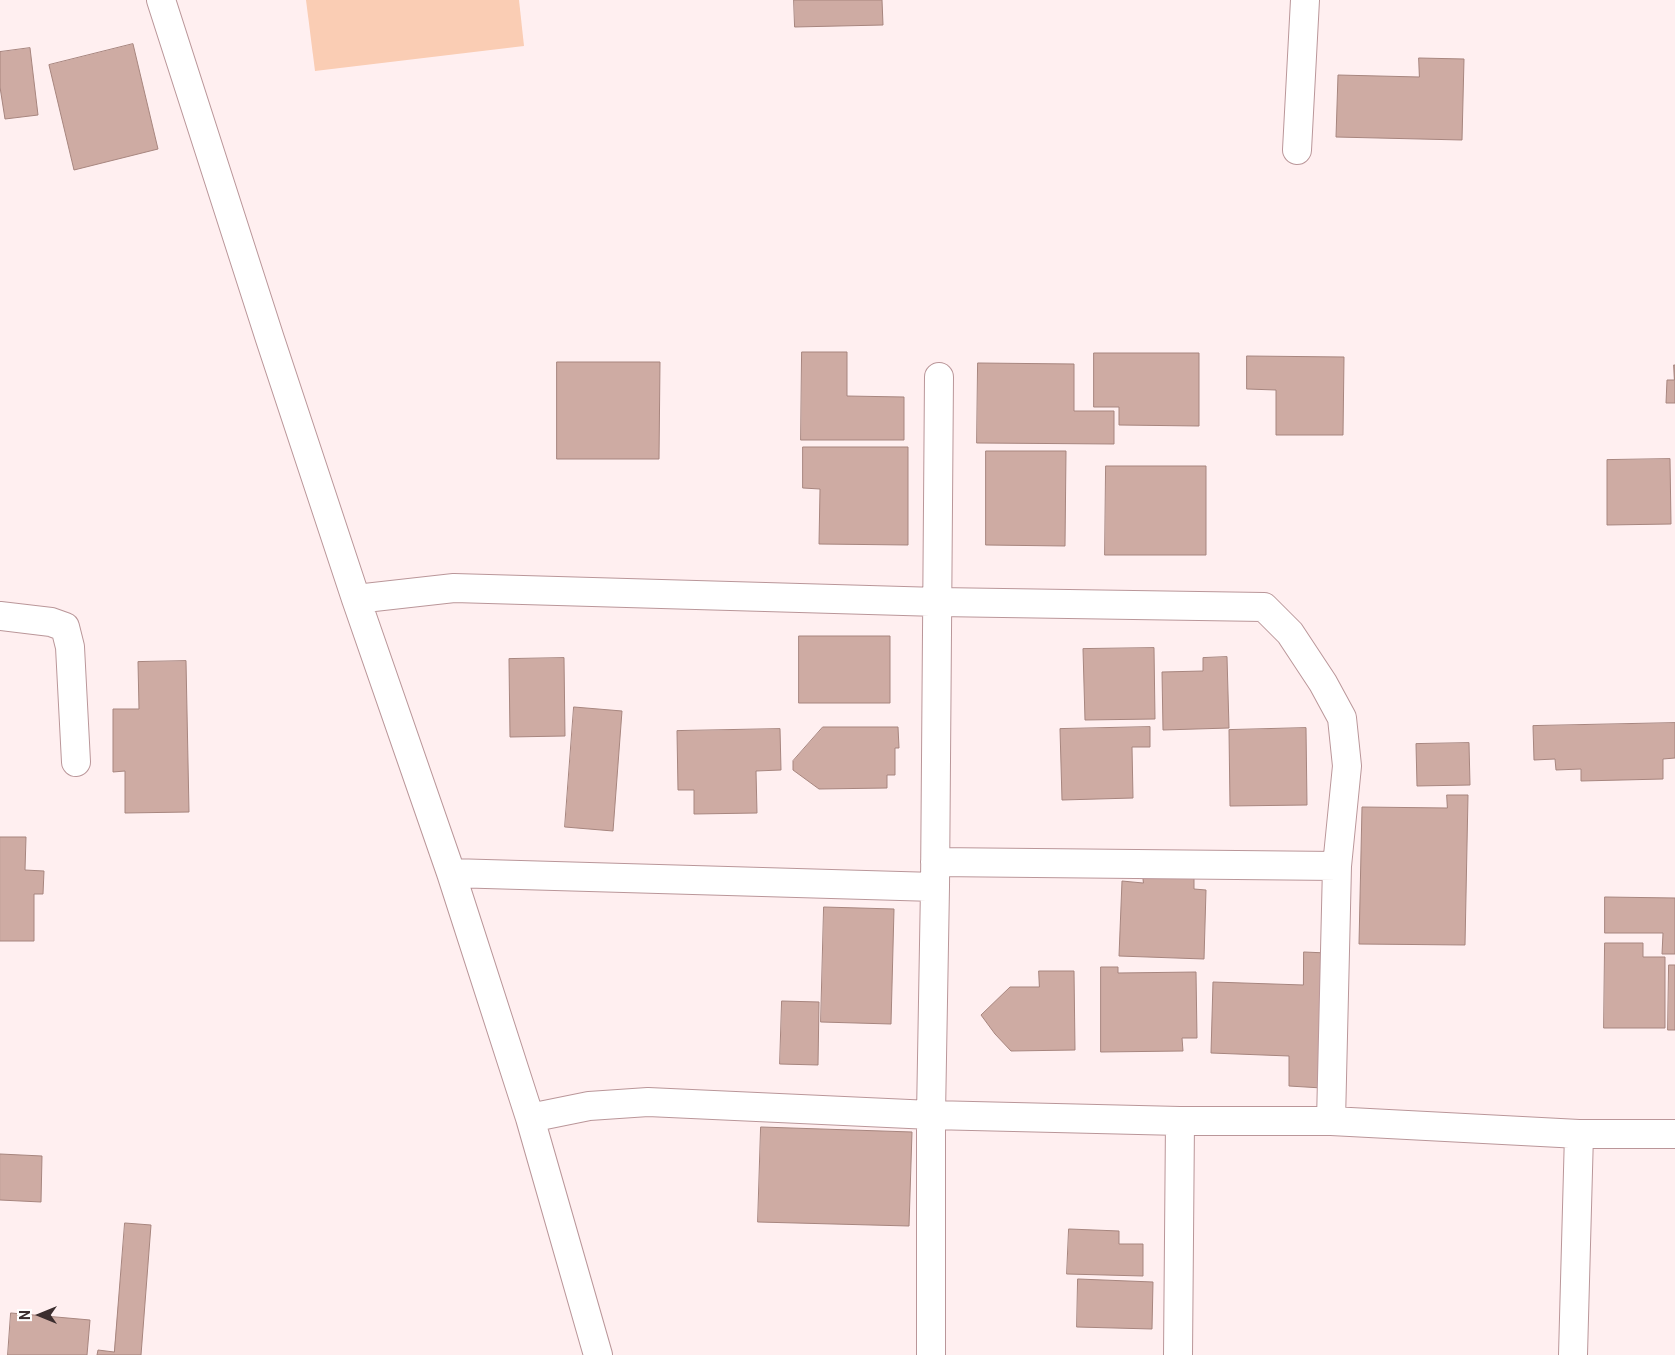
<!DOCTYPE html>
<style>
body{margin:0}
#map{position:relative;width:1675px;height:1355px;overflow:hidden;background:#ffeff0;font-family:Roboto,sans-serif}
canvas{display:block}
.north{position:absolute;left:15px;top:1290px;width:50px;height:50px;-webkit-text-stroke:4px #fff;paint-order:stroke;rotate:270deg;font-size:14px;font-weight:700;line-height:20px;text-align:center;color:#3c2e2f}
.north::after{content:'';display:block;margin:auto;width:18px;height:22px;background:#3c2e2f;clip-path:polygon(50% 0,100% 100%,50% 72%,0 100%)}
</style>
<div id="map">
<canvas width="1675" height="1355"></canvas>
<div class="north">N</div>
</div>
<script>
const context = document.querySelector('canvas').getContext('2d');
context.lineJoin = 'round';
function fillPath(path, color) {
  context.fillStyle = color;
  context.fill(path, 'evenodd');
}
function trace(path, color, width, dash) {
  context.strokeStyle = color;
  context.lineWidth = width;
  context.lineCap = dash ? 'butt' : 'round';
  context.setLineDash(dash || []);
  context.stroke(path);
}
fillPath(new Path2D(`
 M306 0H519L524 46 315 71Z`), '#facdb4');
const building = new Path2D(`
 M794 0H882L883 25 795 27Z
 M133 44 158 149 74 170 49 65Z
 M30 48 38 115 5 119 0 87V52Z
 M1419 58 1464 59 1462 140 1336 137 1338 75 1419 77Z
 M802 352H847V396L904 397V440H801Z
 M1094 353H1199V426L1119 425V407H1094Z
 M1247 356 1344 357 1343 435H1276V390L1247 389Z
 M557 362H660L659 459H557Z
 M978 363 1074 364V411H1114V444L977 443Z
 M1674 365H1675V403H1666L1667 380H1674Z
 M803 447H908V545L819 544 820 489 803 488Z
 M986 451H1066L1065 546 986 545Z
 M1670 459 1671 524 1607 525V460Z
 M1106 466H1206V555H1105Z
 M799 636H890V703H799Z
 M1154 648 1155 719 1085 720 1083 649Z
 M1227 657 1229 728 1163 730 1162 672 1203 671V658Z
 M564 658 565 736 510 737 509 659Z
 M186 661 189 812 125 813V771L113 772V709H139L138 662Z
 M574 707 622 711 613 831 565 827Z
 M1675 723V758L1663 759V779L1581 781V769L1556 770 1555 759 1534 760 1533 726Z
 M823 727H898L899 748H895V775H887V788L819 789 793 770V761Z
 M1150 727V747H1132L1133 798 1062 800 1060 729Z
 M1306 728 1307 805 1230 806 1229 730Z
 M780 729 781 770 756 771 757 813 694 814V790H678L677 731Z
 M1469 743 1470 785 1417 786 1416 744Z
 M1447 795H1468L1465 945 1359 944 1362 807 1447 808Z
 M0 837H26L25 870 44 871 43 894H34V941H0Z
 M1143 875 1194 877V889L1206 890 1204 959 1119 956 1122 881 1143 883Z
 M1605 897 1675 898V954H1662L1663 933H1605Z
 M824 907 894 909 891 1024 821 1022Z
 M1605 943H1643V957H1665V1028H1604Z
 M1304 952 1327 953 1322 1088 1289 1086V1056L1211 1053 1213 982 1303 985Z
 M1669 965H1675V1030H1668Z
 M1101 967H1118V973L1196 972 1197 1038H1182L1183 1051 1101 1052Z
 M1039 971H1074L1075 1050 1011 1051 995 1034 981 1015 1010 987H1039Z
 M782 1001 819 1002 818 1065 780 1064Z
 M761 1127 912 1132 909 1226 758 1222Z
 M0 1154 42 1156 41 1202 0 1200Z
 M125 1223 151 1225 141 1355H97L98 1350 114 1352Z
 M1069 1229 1119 1231V1244H1143V1276L1067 1274Z
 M1078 1279 1153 1282 1152 1329 1077 1327Z
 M11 1313 90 1320 87 1355H8Z`);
fillPath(building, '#ceaba3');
trace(building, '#a7857e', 1);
const minor = new Path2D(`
 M161 0 270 339 356 599 451 873 530 1118 598 1355
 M1297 150 1305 0
 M356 599 454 588 938 602 1264 607 1290 633 1323 683 1342 718 1347 766 1337 866 1331 1121
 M0 616 51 622 65 627 70 647 76 762
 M935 862 1337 866
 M451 873 935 887
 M530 1118 589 1106 648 1102 931 1115 1180 1121H1331L1579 1134H1675
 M931 1355V1115L935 887 939 377
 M1178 1355 1180 1121
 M1573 1355 1579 1134`);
trace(minor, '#ba9699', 30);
trace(minor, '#fff', 28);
</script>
